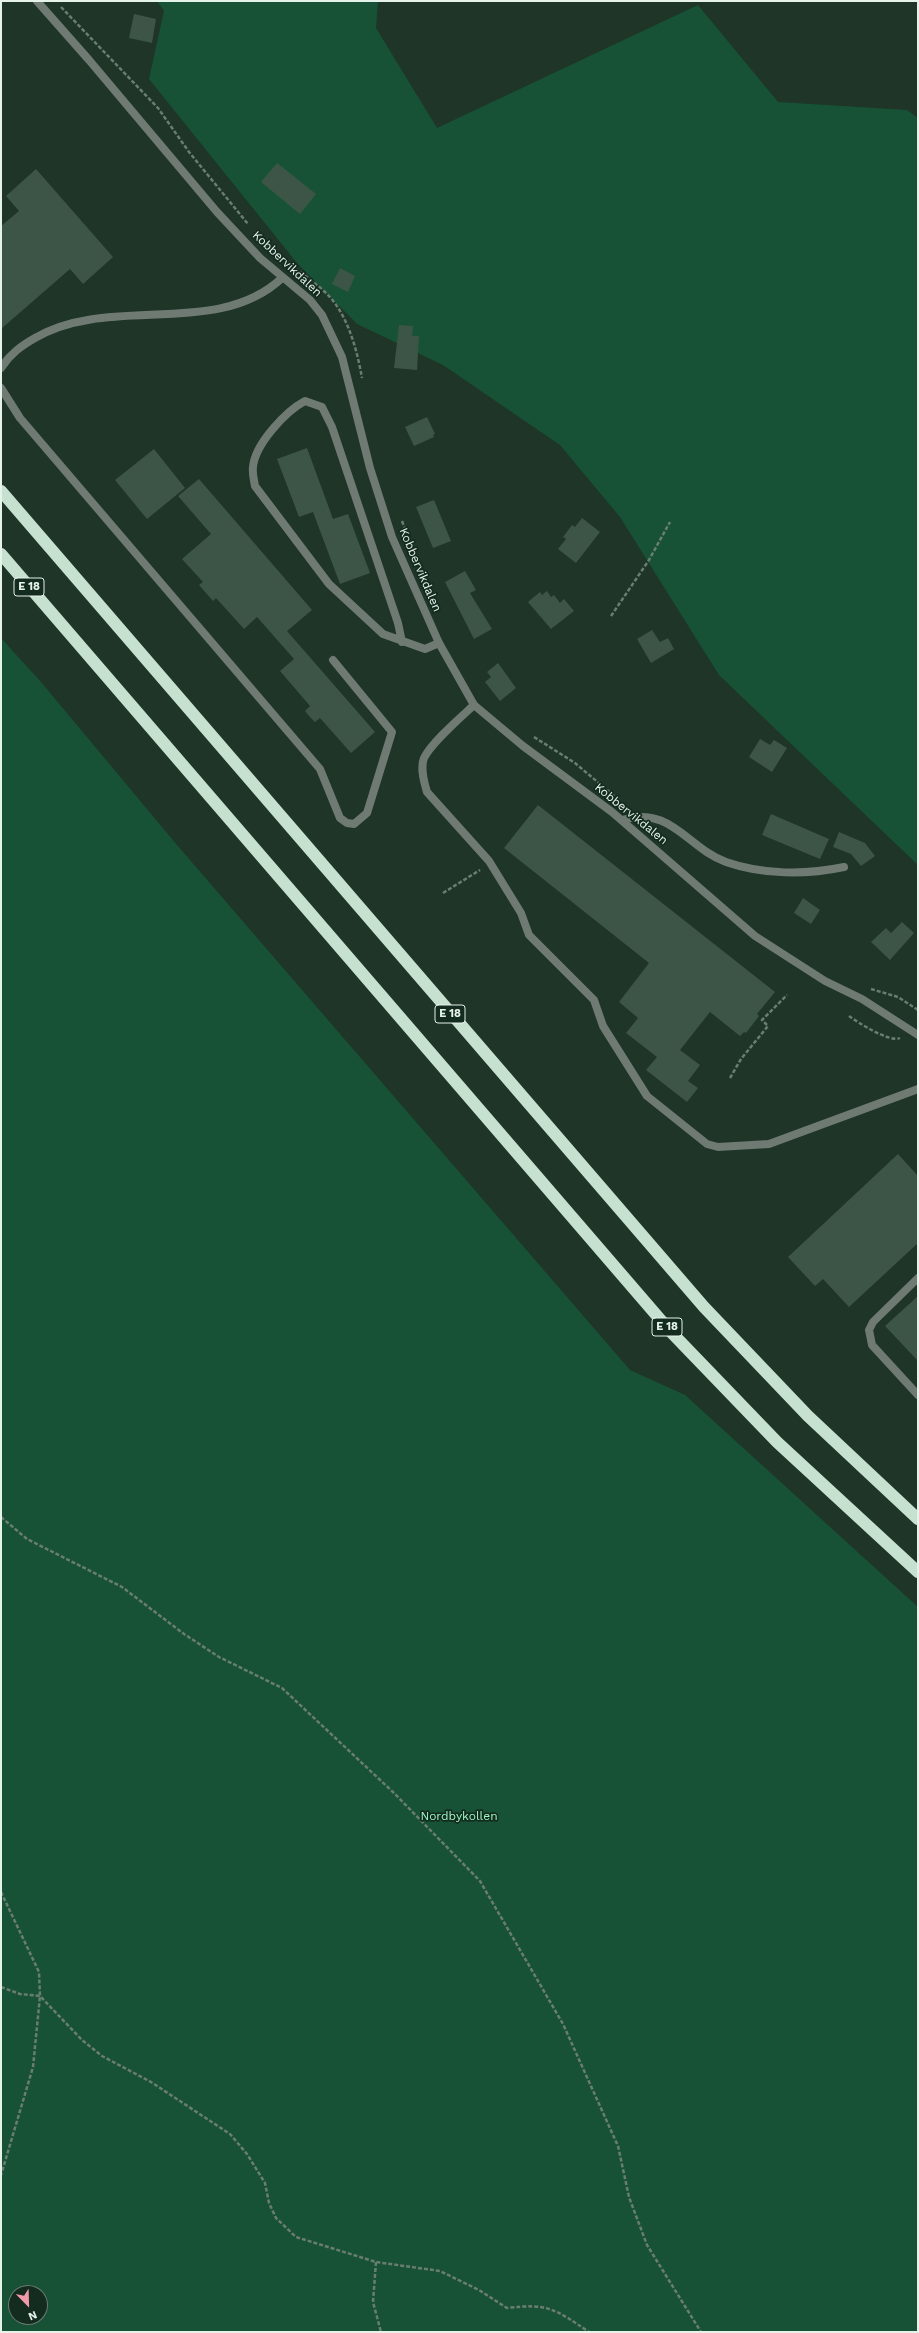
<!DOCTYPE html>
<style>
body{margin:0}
#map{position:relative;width:919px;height:2333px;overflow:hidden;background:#1e3528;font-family:"Work Sans",sans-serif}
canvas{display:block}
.frame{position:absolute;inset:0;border:2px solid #e5f3ea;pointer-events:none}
.north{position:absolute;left:8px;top:2285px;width:40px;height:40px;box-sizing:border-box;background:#142b1f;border:1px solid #687b70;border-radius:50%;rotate:157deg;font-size:11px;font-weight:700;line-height:16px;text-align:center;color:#e5f3ea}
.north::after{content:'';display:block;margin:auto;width:14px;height:18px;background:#f39aaa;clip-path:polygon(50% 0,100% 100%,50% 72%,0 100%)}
</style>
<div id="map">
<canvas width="919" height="2333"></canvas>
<div class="frame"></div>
<div class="north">N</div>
</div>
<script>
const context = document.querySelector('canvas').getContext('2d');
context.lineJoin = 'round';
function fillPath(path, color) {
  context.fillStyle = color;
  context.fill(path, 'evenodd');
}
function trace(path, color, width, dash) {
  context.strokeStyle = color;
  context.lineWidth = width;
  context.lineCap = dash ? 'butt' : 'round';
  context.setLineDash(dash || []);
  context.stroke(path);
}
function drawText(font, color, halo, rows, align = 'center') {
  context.font = font + ' "Work Sans",sans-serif';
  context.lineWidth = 3.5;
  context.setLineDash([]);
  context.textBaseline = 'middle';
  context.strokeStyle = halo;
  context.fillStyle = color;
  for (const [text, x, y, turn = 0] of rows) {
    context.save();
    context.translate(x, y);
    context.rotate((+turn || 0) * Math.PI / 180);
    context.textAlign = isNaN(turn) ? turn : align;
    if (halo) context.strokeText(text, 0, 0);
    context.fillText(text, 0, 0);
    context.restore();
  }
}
fillPath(new Path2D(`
 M157 1H378L376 28 437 128 698 5 778 102 907 110 918 118V865L719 675 620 517 560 445 443 365 357 324 297 263 149 79 164 11Z
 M1 638 41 682 177 845 630 1370 685 1395 918 1607V2332H1ZM16 2293H40V2317H16Z`), '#185236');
fillPath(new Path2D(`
 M134 14 156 19 152 43 129 38Z
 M277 163 316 194 300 214 261 182Z
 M36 169 113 257 83 284 70 269 1 329V226L19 211 6 196Z
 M340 268 355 276 348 292 332 284Z
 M399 325 413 326 412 336H419L417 370 394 368Z
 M427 417 435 434 433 435 434 437 414 446 405 427Z
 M307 448 333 519 348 514 370 573 340 584 313 512 299 517 277 459Z
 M154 449 185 488 147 519 115 480Z
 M199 479 312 610 287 631 375 732 351 753 320 718 315 722 310 717 305 711 310 706 280 671 294 659 257 617 244 629 216 598 213 601 199 585 203 582 182 559 211 534 178 496Z
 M434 500 451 541 433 548 416 507Z
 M582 518 600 532 576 563 558 549 566 539 563 537 572 525 575 527Z
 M465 571 476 590 470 593 492 629 474 639 445 582Z
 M547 591 551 597 554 595 560 603 564 599 574 611 551 629 528 602 540 592 542 595Z
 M652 630 660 642 668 638 674 649 651 663 637 639Z
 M498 663 516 688 500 701 485 682 491 677 487 672Z
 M760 739 770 745 774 740 787 748 772 772 749 757Z
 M538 805 775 992 757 1014 759 1016 746 1033 744 1032 740 1036 710 1012 680 1050 700 1065 688 1081 698 1088 687 1102 646 1070 657 1057 626 1033 638 1018 619 1002 649 963 504 848Z
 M771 814 829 839 820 859 762 835Z
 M839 832 865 843 875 856 861 866 851 854 833 847Z
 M803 898 820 910 811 924 794 913Z
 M902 922 914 933 890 960 871 942 886 928 891 933Z
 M898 1154 918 1176V1243L849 1307 823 1279 815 1286 788 1257Z
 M918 1296V1361L885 1326Z`), '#3d5547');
trace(new Path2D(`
 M61 7 158 108 189 152 248 224
 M263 241C283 261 307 275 327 294 348 315 357 350 362 378
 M402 521 412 547
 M611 616 649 560 670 522
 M534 737 575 763 619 800
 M443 893 480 870
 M871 989 898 997 918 1010
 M849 1016C857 1022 890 1043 900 1038
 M730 1078 741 1059 768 1026 762 1020 787 995
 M1 1517 27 1539 122 1587 184 1634 219 1657 282 1688 394 1793 480 1881 563 2024 618 2146 629 2197 647 2245 701 2332
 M1 1892 39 1972 40 1996 33 2067 1 2175
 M1 1987 20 1994 40 1996 82 2040 102 2056 151 2082 230 2134 247 2154 265 2183 269 2203 276 2218 296 2237 376 2262 440 2271 479 2290 507 2308C548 2303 555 2309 589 2332
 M376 2262 373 2302 381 2332`), '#697d71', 2.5, [4, 2]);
trace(new Path2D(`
 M1 368C10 354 21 346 35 338 110 294 217 339 282 278
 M1 388 20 418 320 769 340 818 347 823 354 824 367 813 392 732 333 660
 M402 642 398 623 332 427 322 407 305 401C286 411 255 444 253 467 252 473 254 480 255 486L329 584 383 634 425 649 439 643
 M474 705C460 718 432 742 424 758 420 768 424 782 427 792L489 861 521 913 529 935 594 1000 603 1026 647 1096 707 1144 718 1147 769 1144 918 1089
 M622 820C671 805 687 848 726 862 763 875 806 875 844 867
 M918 1278 873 1322 869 1330 872 1345 918 1395`), '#6f7a73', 8);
trace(new Path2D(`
 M37 1 89 60 217 212 260 258 310 300 322 315 342 357 370 468 392 537 439 643 474 705 523 746 612 812 755 936 825 981 862 999 918 1035`), '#6f7a73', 8);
trace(new Path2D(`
 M1 491 704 1307 808 1416 918 1519
 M1 554 671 1332 777 1442 918 1572`), '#c6e1d0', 12);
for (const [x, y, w] of [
 [29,587,30],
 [450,1014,30],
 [667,1327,30]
]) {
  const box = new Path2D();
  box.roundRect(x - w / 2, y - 9, w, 18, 3);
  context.fillStyle = '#142b1f';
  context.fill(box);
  trace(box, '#e5f3ea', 1);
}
drawText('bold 11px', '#e5f3ea', null, [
 ["E 18",29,587],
 ["E 18",450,1014],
 ["E 18",667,1327]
]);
drawText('12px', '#e5f3ea', '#142b1f', [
 ["Kobbervikdalen",287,264,43],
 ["Kobbervikdalen",420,570,67],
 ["Kobbervikdalen",631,814,39]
]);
drawText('12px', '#9df7c4', '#142b1f', [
 ["Nordbykollen",459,1816]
]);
</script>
